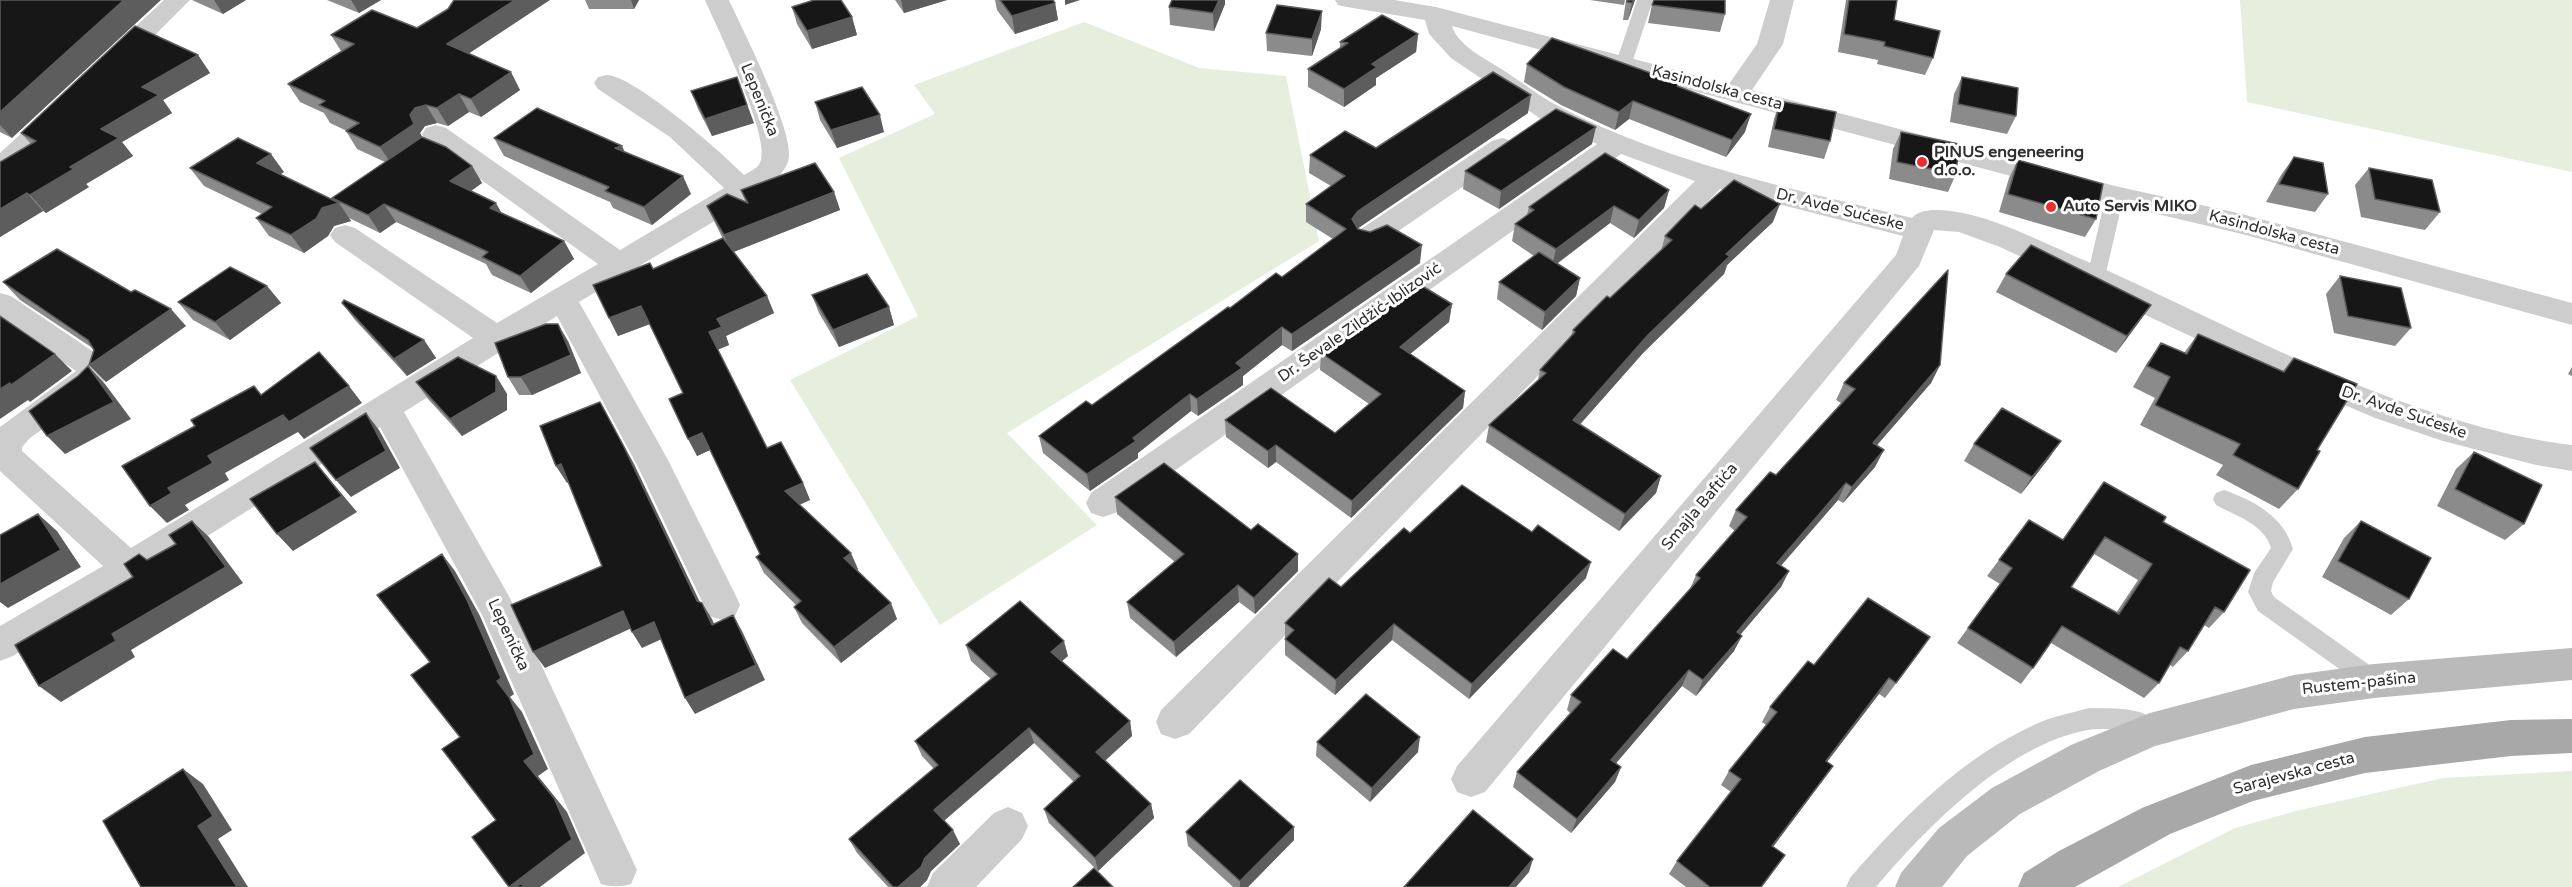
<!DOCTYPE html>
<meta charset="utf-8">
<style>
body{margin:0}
canvas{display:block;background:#fff}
</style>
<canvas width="2572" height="887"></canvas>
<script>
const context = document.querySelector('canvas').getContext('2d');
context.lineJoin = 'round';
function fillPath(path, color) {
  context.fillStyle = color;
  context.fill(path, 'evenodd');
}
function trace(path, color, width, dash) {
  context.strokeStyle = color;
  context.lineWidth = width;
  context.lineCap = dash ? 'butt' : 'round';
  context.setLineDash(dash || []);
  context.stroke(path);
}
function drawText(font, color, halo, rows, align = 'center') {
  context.font = font + ' "Varela Round",sans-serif';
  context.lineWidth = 6;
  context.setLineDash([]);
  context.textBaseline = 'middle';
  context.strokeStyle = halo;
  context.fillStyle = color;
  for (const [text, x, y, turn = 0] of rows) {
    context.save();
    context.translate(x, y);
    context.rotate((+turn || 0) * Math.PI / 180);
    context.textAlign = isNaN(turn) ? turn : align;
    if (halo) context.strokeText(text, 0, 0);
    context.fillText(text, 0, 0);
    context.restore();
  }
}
fillPath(new Path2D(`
 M2240 0H2572V172L2247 102Z
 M1084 22 1199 68 1286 76 1319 241 1007 433 1097 525 940 625 790 380 918 316 839 158 935 114 914 85Z
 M2572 771V887H2118L2235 828 2300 810 2443 778Z`), '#e6eede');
fillPath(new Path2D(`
 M1637 0H1653L1632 63 1624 68 1616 63Z
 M2115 189 2121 191 2124 195 2105 277 2103 282 2096 284 2089 282 2087 277 2106 195 2109 191Z
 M2224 490C2255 501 2284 517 2293 549L2273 582 2271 591 2274 597 2382 674 2386 681 2382 688 2374 692 2366 688 2258 611 2248 592 2254 573 2271 548C2264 524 2236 516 2216 505L2213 499 2216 493Z
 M2089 708C2112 709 2151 705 2162 730L2159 738 2150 741C2143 739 2136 733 2129 732 2118 729 2099 728 2088 730 2008 744 1926 828 1876 887H1846L1850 878C1903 817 1961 758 2036 724 2053 716 2072 713 2089 708Z`), '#cdcdcd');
fillPath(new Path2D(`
 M164 0H190L122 68 113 70 104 68 100 62 104 56Z
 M705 0H729C742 29 798 137 788 162 779 183 765 183 753 198L579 302 667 458 735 594 740 605 735 616 722 620 709 616 639 469 557 316 404 412 510 598 637 870 631 884C621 887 611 887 601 884L482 615 380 427 141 578 13 656 0 661V626L103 566 0 471V427L76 371 0 319V293L11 296 104 359 109 367 103 383 94 392 30 438 22 447V451L131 548 473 338 335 242 330 235 335 228 345 225 355 228 497 323 598 264 426 140 422 134 426 128 436 125 446 128 620 250 724 188 670 137 598 89 594 83 598 77C601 77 604 75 607 75 633 75 724 154 744 175 751 171 759 168 761 160 769 133 718 30 705 0Z
 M1335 0H1394L1436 7 1729 84 1757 44 1770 0H1794L1783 44 1752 90 2115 186 2242 214 2572 303V325L2242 234 2115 204 1452 26C1458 46 1486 59 1503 70 1522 82 1540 97 1560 107 1670 164 1794 189 1912 218 1925 202 1969 214 1986 219 2020 230 2053 247 2086 261 2190 307 2290 361 2397 400 2449 419 2516 439 2572 445V471L2536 465 2443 441 2375 418 2265 371 2000 247 1959 232 1934 230 1919 266 1485 792 1471 797 1457 792 1451 779 1457 766 1896 255 1903 236 1720 189 1189 734 1175 739 1161 734 1156 722 1161 710 1695 181 1621 154 1115 513 1103 517 1091 513 1086 503 1091 493 1597 144 1541 119 1451 58 1429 34 1425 20 1347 7 1338 5Z
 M60 104 69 106 73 112 69 118 10 174 0 177V153L51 106Z
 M1502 138 1512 141 1516 147 1512 153 1378 245 1368 248 1358 245 1353 238 1358 231 1492 141Z
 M1008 807 1022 813 1028 826 1022 839 976 887H927L933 873 994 813Z`), '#cdcdcd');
fillPath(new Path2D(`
 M2572 648V680L2374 698 2294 709 2155 746 2099 771 2020 814 1967 856 1942 887H1895L1901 873 1939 828 1992 788 2071 745 2150 713 2294 675 2374 664Z`), '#bababa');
fillPath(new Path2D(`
 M2572 719V753L2511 756 2365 773 2253 801 2170 834 2075 887H2018L2024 873 2059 851 2142 808 2251 765 2365 737 2511 720Z`), '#a8a8a8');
fillPath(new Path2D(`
 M0 0 12 138 0 132Z
 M192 0H246L223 14Z
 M327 0H381L359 13Z
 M585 0H639L634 9H589Z
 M895 0H947L904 13Z
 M995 0H1053L1055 3 1058 20 1015 34 997 10Z
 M1590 0H1625L1624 5Z
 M1626 0H1635L1628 20H1623Z
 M1846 0H1897L1894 20 1933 58 1925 75 1877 64 1878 60 1838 52Z
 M1225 4 1214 31 1170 25 1169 7Z
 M1652 5 1725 14 1720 32 1648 23Z
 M792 7 852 17 857 35 812 49 797 24Z
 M1321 29 1312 56 1267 51 1266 33Z
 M1418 34 1416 52 1376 78V85L1344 107 1308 87V69L1340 48V42Z
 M331 35 469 54 520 90 481 117 469 112 448 126 437 123 425 126 420 133 422 137 472 166 482 183 471 191 502 213 564 241 574 259 531 293 492 275 486 264 396 222 380 233 349 218 351 221 334 226 328 236 304 253 269 236 256 218 262 214 204 186 190 168 284 172 280 174 334 201 332 198 385 162 357 149 346 131H347L330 123 324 113 300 102 288 84 341 51Z
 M198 55 210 73 163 100 172 113 122 142 133 156 86 184 89 187 46 213 43 211 0 237V162L31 144 21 133Z
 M1527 64 1679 83 1678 86 1745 132 1726 157 1629 119 1615 130 1561 105 1524 82Z
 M1962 77 2016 116 2007 134 1950 122 1954 94Z
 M691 91 754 123 712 136 698 109Z
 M1780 101 1830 141 1824 159 1768 147 1774 119Z
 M815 102 884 132 837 148 820 120Z
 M1528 113 1358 228 1420 263 1292 351 1282 345 1243 376V385L1198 416 1191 411 1138 453V458L1090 491 1043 453 1039 436 1092 405 1230 308 1282 277 1333 239 1306 222V204L1331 186 1309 173 1310 155 1376 148Z
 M1901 132 1956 174 1948 192 1889 179 1893 149Z
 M494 138 624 152 691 194 652 225 613 208 610 202 504 156Z
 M1592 144 1499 209 1463 189 1465 171Z
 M2294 157 2328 194 2315 212 2266 202 2281 175Z
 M2018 160 2096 219 2085 237 1999 212 2009 178Z
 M2369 168 2440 212 2425 230 2361 217 2355 185Z
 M741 190 834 192 840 210 733 252 767 296 774 313 726 336 729 345 717 350 767 448 803 483 810 500 799 505 858 569 857 570 897 619 841 663 802 623 794 607 796 605 764 573 756 557 760 554 710 450 697 456 683 393 650 324 618 336 609 318 653 269 724 241 715 223 707 206 746 203Z
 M1669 190 1664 208 1634 238 1610 223 1557 264 1580 278 1576 296 1542 330 1497 299 1499 282 1534 256 1512 241 1515 224 1527 215 1529 207Z
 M1701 209 1773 222 1727 265 1724 274 1643 353 1580 424 1661 476 1656 493 1619 531 1486 442 1489 425 1538 380 1540 370 1571 336 1573 330 1610 298 1661 251 1665 236Z
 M2006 274 2139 322 2116 353 1996 292Z
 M2340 276 2411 328 2395 346 2334 333 2326 294Z
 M3 282 186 326 106 382 94 349 20 300Z
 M267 286 281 303 230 340 193 320 178 302Z
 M812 295 889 307 894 325 839 347 819 313Z
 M342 303 424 340 436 358 407 376 355 320Z
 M1452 304 1449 322 1410 354 1465 391 1463 408 1351 518 1276 462 1268 468 1226 437 1225 420 1335 433 1369 404 1320 370 1321 353Z
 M2198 334 2283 371 2294 358 2317 450 2298 489 2279 509 2216 475 2223 465 2140 425 2155 398 2133 387 2147 363 2161 343 2184 353Z
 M568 341 581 373 532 395H519L508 377Z
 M1940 365 1931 383 1877 445 1875 467 1843 503 1838 500 1781 566 1789 571 1781 587 1740 635 1734 651 1696 696 1682 686 1615 764 1621 767 1615 782 1571 833 1513 787 1517 772 1570 713 1567 710 1571 695 1627 659 1690 589 1696 575 1735 531 1729 526 1736 510 1776 475 1841 403 1836 400 1844 383Z
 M2572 367V376L2568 374Z
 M496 376 507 394V410L462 436 428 399 416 382Z
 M2061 441 2049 458 2021 494 1964 461 1974 444Z
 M2474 452 2524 524 2505 540 2437 506 2456 469Z
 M1115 497 1251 530 1298 554V571L1255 614 1239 602 1176 657 1130 618 1127 602 1175 562 1117 514Z
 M2361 521 2409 599 2391 615 2322 577 2344 538Z
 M2163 522 2224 612 2209 628 2204 625 2188 651 2173 667 2170 665 2159 683 2144 698 2051 643 2033 668 2021 684 1957 643 2000 584 1987 576 1999 560 2062 539ZM2094 554 2138 580 2116 613 2071 587Z
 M1410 533 1586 578 1469 699 1392 640 1335 695 1285 655V623L1341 587Z
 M1930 637 1885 698 1879 694 1827 762 1823 780 1773 847 1785 855 1762 887H1686L1669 874 1677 861 1731 792 1721 785 1729 771 1766 725 1762 722 1770 707 1814 665Z
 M966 645 1068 656 1062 661 1130 721 1132 736 1105 761 1151 804 1154 818 1098 871 1049 823 1044 809 1074 782 1034 743 944 821 960 844 931 871 927 880 920 887H888L857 853 849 839 934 769 922 756 915 741 991 679 971 661Z
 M1317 742 1418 752 1370 802 1316 756Z
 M1186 832 1294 840 1248 887H1233L1188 846Z`), '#8b8b8b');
fillPath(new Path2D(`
 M124 0H161L12 138 0 125V112Z
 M214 0H246L223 14Z
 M351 0H381L359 13Z
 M515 0H550L456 62 447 44Z
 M631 0H639L634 9Z
 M901 0H947L904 13Z
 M1065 0H1080L1065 5Z
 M1219 0H1225V4L1214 31 1213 13Z
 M1633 0H1635L1628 20 1632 3Z
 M1055 3 1058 20 1015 34 1012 16Z
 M1322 11 1321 29 1312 56V39Z
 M852 17 857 35 812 49 807 31Z
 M1418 34 1416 52 1376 78V85L1344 107V89L1372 64Z
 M198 55 210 73 163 100 172 113 122 142 133 156 86 184 89 187 46 213 30 195 70 167 101 129 142 87Z
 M511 72 520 90 481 117 471 99Z
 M737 77 754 123 712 136 705 119Z
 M459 94 469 112 448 126 437 108Z
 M1531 95 1528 113 1357 229 1352 219 1358 211Z
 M1633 101 1629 119 1615 130 1619 112Z
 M426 105 437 123 425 126 420 133 425 142 392 165 380 147 415 108Z
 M1751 114 1745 132 1726 157 1732 140Z
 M880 115 884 132 837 148 831 130Z
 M1596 127 1592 144 1499 209 1501 191Z
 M622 146 630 163 615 148Z
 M271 154 284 172 270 181 257 163Z
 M472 166 482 183 460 199 450 181Z
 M683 176 691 194 652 225 644 207Z
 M1669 190 1664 208 1634 238 1639 220Z
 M834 192 840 210 731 253 724 235Z
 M27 193 43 211 0 237V209Z
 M339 203 351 221 334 226 328 236 304 253 291 235 322 208Z
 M496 203 506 221 490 208Z
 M384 204 396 222 380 233 368 215Z
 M1780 204 1773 222 1727 265 1724 274 1643 353 1569 437 1573 420 1648 335 1726 254Z
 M1614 206 1610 223 1552 267 1556 249Z
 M564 241 574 259 531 293 520 276Z
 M1422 245 1420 263 1292 351V334Z
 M1580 278 1576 296 1542 330 1545 312Z
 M267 286 281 303 230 340 215 322Z
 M767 296 774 313 726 336 729 345 717 350 709 332 717 319Z
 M1452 304 1449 322 1398 364 1400 347Z
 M2151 305 2139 322 2116 353 2127 336Z
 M641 306 650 324 618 336 609 318Z
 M889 307 894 325 839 347 833 330Z
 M171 309 186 326 106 382 89 365Z
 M558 324 568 341 581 373 532 395 521 377Z
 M1282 327V345L1243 376V385L1198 416 1197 399 1236 363Z
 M424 340 436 358 407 376 394 359Z
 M55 354 72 371 30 402 28 400 0 419V389Z
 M1940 365 1931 383 1864 460 1873 443Z
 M88 366 105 384 131 419 65 454 47 436Z
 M496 376 507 394V410L462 436 450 419Z
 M349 386 362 403 304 439 298 432 225 473 229 480 185 505 189 510 167 523 150 506 168 488 208 456 283 415Z
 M1465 391 1463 408 1351 518 1352 501Z
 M1190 394 1191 411 1138 453V458L1090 491 1087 474Z
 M600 402 634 464 707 617 697 601Z
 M366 413 379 430 400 468 351 497 336 480Z
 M702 433 710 450 697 456 688 439Z
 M2061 441 2049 458 2021 494 2032 477Z
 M1276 445V462L1268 468V451Z
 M1884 450 1875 467 1843 503 1852 487Z
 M315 462 357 512 293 551 277 534Z
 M561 464 572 481 567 483 556 466Z
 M1661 476 1656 493 1619 531 1625 514Z
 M803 483 810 500 792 508 785 491Z
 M1846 483 1838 500 1769 579 1777 563Z
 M38 514 57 531 81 567 8 608 0 602V584Z
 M192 521 209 537 243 583 131 650 135 657 61 702 39 686 112 634Z
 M851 553 858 569 851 575 844 558Z
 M442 554 455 571 480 616 514 694 510 697 522 712 548 769 538 776 567 812 585 853 540 887H509L524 761 497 681Z
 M1298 554V571L1255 614 1254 598Z
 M1591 562 1586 578 1469 699 1472 684Z
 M1789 571 1781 587 1729 648 1737 632Z
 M1238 585 1239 602 1176 657 1174 642Z
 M702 603 712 619 721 641 712 625Z
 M891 603 897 619 841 663 834 647Z
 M623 611 634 627 545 668 533 652Z
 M733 615 742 631 765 680 695 714 685 698Z
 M654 622 664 638 642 648 632 632Z
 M1394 624 1392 640 1335 695 1336 680Z
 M1742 636 1734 651 1696 696 1703 680Z
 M1930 637 1919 653 1885 698 1896 683Z
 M1064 641 1068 656 1055 667 1051 652Z
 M1689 670 1682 686 1606 775 1611 760Z
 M1889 678 1879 694 1816 776 1826 761Z
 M1130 721 1132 736 1099 766 1096 752Z
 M1029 728 1034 743 940 824 934 810Z
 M1420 737 1418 752 1370 802 1372 788Z
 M1833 766 1823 780 1763 860 1772 846Z
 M1621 767 1615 782 1571 833 1577 819Z
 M183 769 203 784 232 830 218 839 248 887H237L198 826Z
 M1151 804 1154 818 1098 871 1095 858Z
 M1294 827V840L1248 887H1240V881Z
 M953 830 960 844 931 871 927 880 920 887H898L925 858Z
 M1533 859 1529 872 1516 887H1509Z`), '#5d5d5d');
const building = new Path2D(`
 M0 0H124L0 112Z
 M454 0H515L447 44 511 72 471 99 459 94 437 108 426 105 415 108 410 115 414 124 380 147 346 131 359 123 319 105 325 101 288 84 354 44 331 35 372 10 417 28 448 9Z
 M814 0H841L852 17 807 31 792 7Z
 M1000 0H1053L1055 3 1012 16Z
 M1172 0H1219L1213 13 1169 7Z
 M1627 0H1633L1632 3 1627 2Z
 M1654 0H1725V14L1652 5Z
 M1849 0H1897L1894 20 1940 31 1933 58 1884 46 1885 42 1844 34Z
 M1277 5 1322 11 1312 39 1266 33Z
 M1382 15 1418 34 1372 64 1377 67 1344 89 1308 69 1348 43 1340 42Z
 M135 26 198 55 142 87 159 95 101 129 119 138 70 167 74 169 30 195 27 193 0 209V162L36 141 21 133Z
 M1552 38 1679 83 1677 86 1751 114 1732 140 1633 101 1619 112 1564 87 1527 64Z
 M1493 72 1531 95 1358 211 1352 219 1358 229 1370 232 1387 225 1422 245 1292 334 1282 327 1236 363 1242 368 1197 399 1190 394 1133 438 1136 441 1087 474 1039 436 1086 401 1092 405 1228 307 1230 308 1276 273 1282 277 1346 229 1306 204 1345 176 1310 155 1345 131 1376 148Z
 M737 77 747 105 705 119 691 91Z
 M1962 77 2018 88 2016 116 1958 104Z
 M862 87 880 115 831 130 815 102Z
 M1780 101 1836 112 1830 141 1774 129Z
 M537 108 622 146 615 148 683 176 644 207 605 191 609 187 494 138Z
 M1556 109 1596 127 1501 191 1465 171Z
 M1901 132 1959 144 1956 174 1897 162Z
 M422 137 446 147 472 166 450 181 496 203 490 208 564 241 520 276 482 257 488 252 384 204 368 215 332 198Z
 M238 138 271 154 257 163 339 203 322 208 316 219 291 235 256 218 272 207 190 168Z
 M1605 153 1669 190 1639 220 1614 206 1556 249 1515 224 1534 210 1529 207Z
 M2294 157 2323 163 2328 194 2279 184Z
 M2018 160 2103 184 2096 219 2008 194Z
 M815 163 834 192 724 235 707 206 727 194 748 203 741 190Z
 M2369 168 2432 180 2440 212 2375 199Z
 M1734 180 1780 204 1726 254 1730 256 1648 335 1573 420 1661 476 1625 514 1489 425 1546 373 1540 370 1575 332 1573 330 1607 296 1610 298 1672 240 1665 236 1695 205 1701 209Z
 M723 238 767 296 717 319 722 327 709 332 767 448 781 442 803 483 785 491 851 553 844 558 891 603 834 647 794 607 801 601 756 557 760 554 702 433 688 439 669 399 683 393 641 306 609 318 593 285 650 263 653 269Z
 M2031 245 2151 305 2127 336 2006 274Z
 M57 249 131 292 135 290 171 309 89 365 94 350 88 340 3 282Z
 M1539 252 1580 278 1545 312 1499 282Z
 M230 267 267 286 215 322 178 302Z
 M1948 270 1940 365 1873 443 1884 450 1852 487 1846 483 1777 563 1789 571 1737 632 1742 636 1703 680 1689 670 1611 760 1621 767 1577 819 1517 772 1581 702 1571 695 1613 649 1627 659 1700 578 1696 575 1747 517 1736 510 1770 472 1776 475 1855 389 1844 383Z
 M867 274 889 307 833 330 812 295Z
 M2340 276 2401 288 2411 328 2348 316Z
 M1419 284 1452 304 1400 347 1465 391 1352 501 1276 445 1268 451 1225 420 1271 388 1335 433 1381 394 1321 353Z
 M344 300 424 340 394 359 342 303Z
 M0 316 55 354 11 385 10 383 0 389Z
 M546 324H558L571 355 521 377H508L495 343Z
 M2198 334 2284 372 2294 358 2357 384 2317 450 2320 451 2298 489 2233 455 2240 444 2155 405 2170 377 2147 366 2161 343 2187 354Z
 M319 352 349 386 289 422 283 415 208 456 213 463 168 488 172 493 150 506 122 466 195 426 191 420 254 386 261 395Z
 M458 357 496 376V392L450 419 416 382Z
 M88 366 114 402 47 436 29 411 78 376Z
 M600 402 624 447 697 601 702 603 712 625 733 615 756 665 685 698 654 622 632 632 623 611 533 652 511 605 602 566 561 464 556 466 540 426Z
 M2002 408 2061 441 2032 477 1974 444Z
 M366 413 386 451 336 480 310 448Z
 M2474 452 2542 485 2524 524 2455 489Z
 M315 462 342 496 277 534 250 499Z
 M1164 463 1251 530 1258 524 1298 554 1254 598 1238 585 1174 642 1127 602 1184 554 1115 497Z
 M2104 482 2166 517 2163 522 2250 570 2224 612 2215 607 2188 651 2180 647 2159 683 2062 626 2033 668 1968 628 2012 568 1999 560 2029 520 2063 540ZM2105 537 2152 564 2119 614 2071 587Z
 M1462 485 1532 532 1538 525 1591 562 1472 684 1394 624 1336 680 1285 639 1294 630 1285 623 1329 578 1341 587 1404 528 1410 533Z
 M38 514 61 550 0 584V535Z
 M192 521 226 567 112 634 116 641 39 686 15 645 133 577 124 564 139 554 147 560 176 544 169 535Z
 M2361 521 2431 558 2409 599 2338 561Z
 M442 554 467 600 501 678 497 681 509 697 534 754 524 761 554 798 572 839 509 887 472 837 496 820 442 749 460 737 411 675 430 662 377 595Z
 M1868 598 1930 637 1896 683 1889 678 1826 761 1833 766 1772 846 1785 855 1761 887H1710L1677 861 1741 779 1729 771 1777 712 1770 707 1808 661 1814 665Z
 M1020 601 1064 641 1051 652 1130 721 1096 752 1151 804 1095 858 1044 809 1080 776 1029 728 934 810 953 830 925 858 921 867 898 887H893L849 839 938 765 915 741 997 674 966 645Z
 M1366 694 1420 737 1372 788 1317 742Z
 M183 769 213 816 198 826 237 887H141L103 821Z
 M1240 780 1294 827 1240 881 1186 832Z
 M1473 810 1533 859 1509 887H1404Z
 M1094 868 1113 887H1073Z
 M521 883 524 887H516Z`);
fillPath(building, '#171717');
trace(building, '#5d5d5d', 1.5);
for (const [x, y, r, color] of [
 [1922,162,6,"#ee2c2f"],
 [2051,207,6,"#ee2c2f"]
]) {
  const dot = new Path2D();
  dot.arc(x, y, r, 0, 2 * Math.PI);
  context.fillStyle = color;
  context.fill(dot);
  trace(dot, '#fff', 2);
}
drawText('16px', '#303030', '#fff', [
 ["Kasindolska cesta",1717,88,15],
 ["Lepenička",759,100,68],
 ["Dr. Avde Sućeske",1840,210,14],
 ["Kasindolska cesta",2274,233,15],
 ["Dr. Ševale Zildžić-Iblizović",1360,323,-35],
 ["Dr. Avde Sućeske",2404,413,19],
 ["Smajla Baftića",1700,507,-50],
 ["Lepenička",508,635,65],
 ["Rustem-pašina",2359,684,-6],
 ["Sarajevska cesta",2294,774,-15]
]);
drawText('bold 16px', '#303030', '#fff', [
 ["PINUS engeneering",1934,153],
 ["d.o.o.",1934,171],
 ["Auto Servis MIKO",2063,207]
], 'left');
</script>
